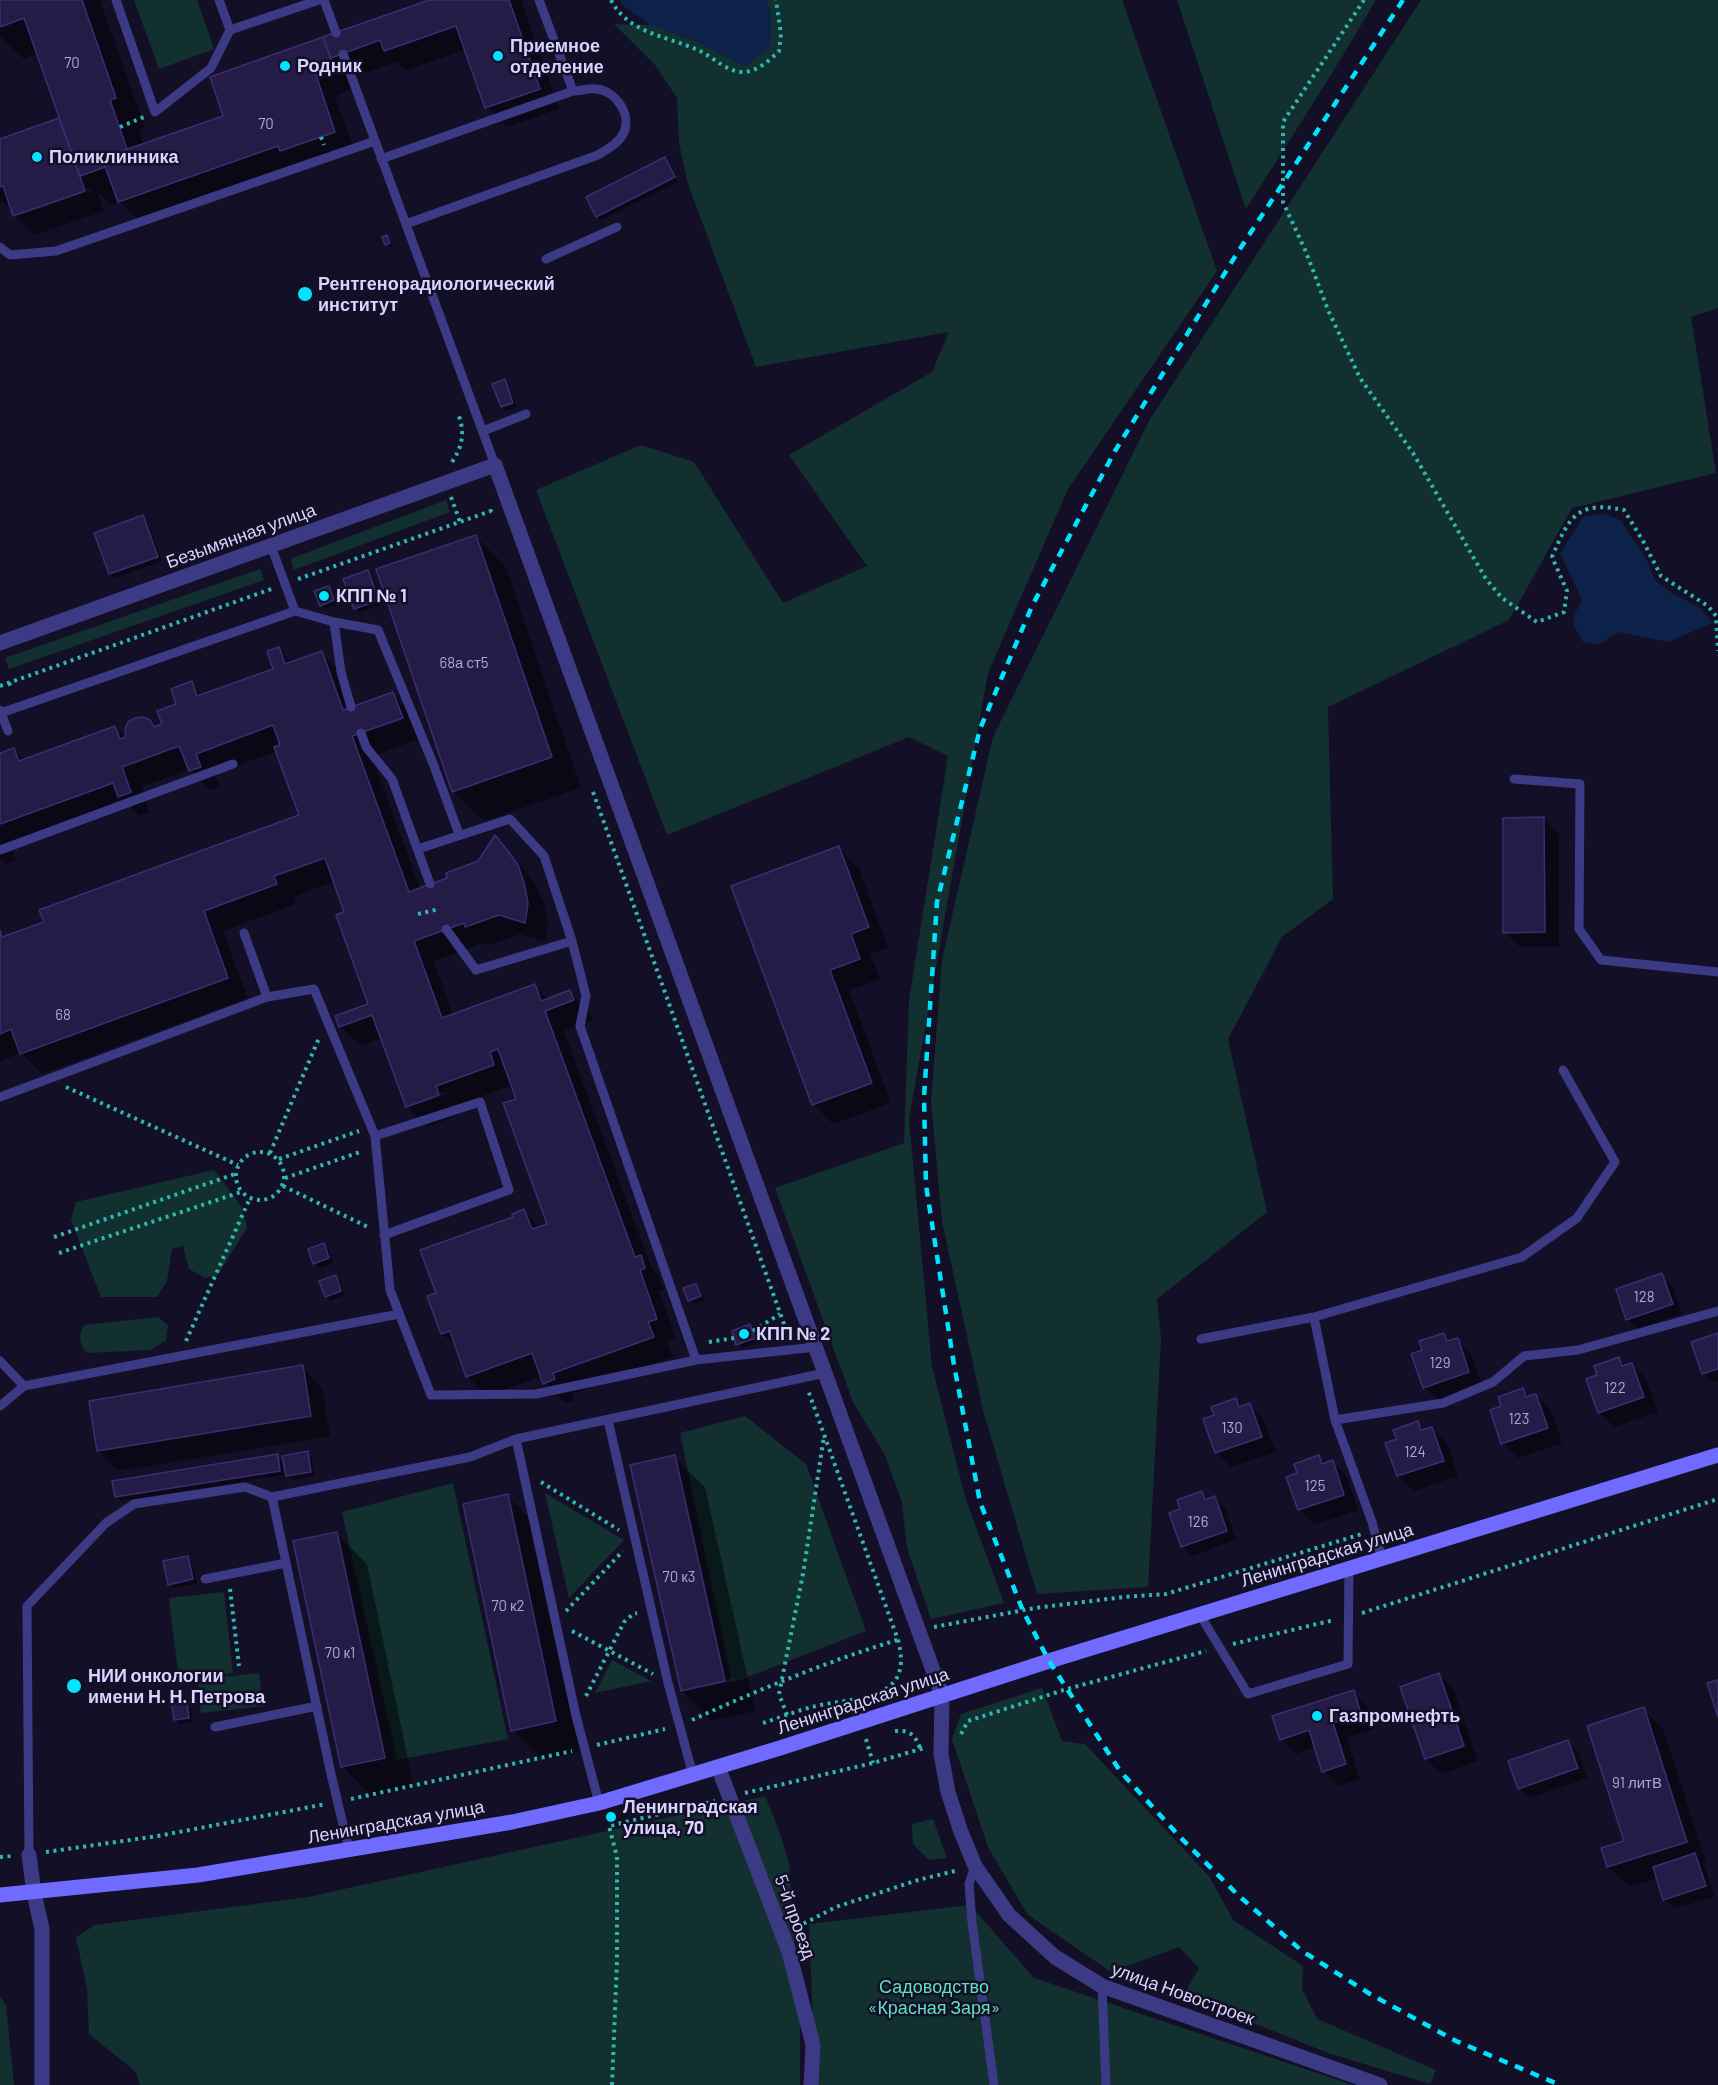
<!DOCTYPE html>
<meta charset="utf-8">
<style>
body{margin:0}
canvas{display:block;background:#130f26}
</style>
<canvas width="1718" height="2085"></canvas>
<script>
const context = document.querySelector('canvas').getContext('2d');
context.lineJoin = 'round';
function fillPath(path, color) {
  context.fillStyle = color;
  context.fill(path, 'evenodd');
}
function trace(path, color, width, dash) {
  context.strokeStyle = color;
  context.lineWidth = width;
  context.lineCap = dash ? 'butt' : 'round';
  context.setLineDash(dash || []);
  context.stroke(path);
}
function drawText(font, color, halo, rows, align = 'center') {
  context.font = font + ' Barlow,sans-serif';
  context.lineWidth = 5;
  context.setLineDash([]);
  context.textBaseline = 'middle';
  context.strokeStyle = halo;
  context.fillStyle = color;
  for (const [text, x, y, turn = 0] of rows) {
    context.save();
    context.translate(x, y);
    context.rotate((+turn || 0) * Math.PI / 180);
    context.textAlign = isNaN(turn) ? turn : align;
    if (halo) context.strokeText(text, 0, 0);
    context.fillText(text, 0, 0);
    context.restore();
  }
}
fillPath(new Path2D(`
 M134 0H197L214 49 159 69Z
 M765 0H1122L1217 271 1068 489 988 673 909 1119 932 1367 966 1500 1004 1603 931 1619 907 1548 902 1503 885 1455 853 1402 775 1188 904 1143 909 1000 948 756 909 737 667 835 536 490 641 445 694 462 783 603 867 566 789 455 932 372 949 332 756 367 688 184 679 143 677 98 656 66 614 24 651 25 696 41 771 13Z
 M1177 0H1376L1331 75 1246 209Z
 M1421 0H1718V308L1691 317 1716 473 1572 508 1509 620 1328 707 1333 899 1282 937 1228 1039 1267 1212 1157 1299 1161 1339 1148 1587 1037 1594 983 1410 942 1221 931 1102 942 960 993 737 1150 419Z
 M446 500 450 512 294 570 290 559Z
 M260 569 264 580 9 669 5 658Z
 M214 1170 241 1206 247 1228 218 1275 205 1278 189 1269 183 1246 172 1249 167 1281 157 1297H101L71 1220 76 1202Z
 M158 1317 168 1325 166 1340 151 1350 87 1353C79 1343 78 1336 84 1325Z
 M745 1416 806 1464 866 1631 732 1683 680 1433Z
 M453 1483 508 1739 397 1760 342 1512Z
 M545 1493 624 1540 569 1598Z
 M224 1592 233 1673 179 1680 169 1598Z
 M612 1660 651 1681 595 1693Z
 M259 1673 263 1706 201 1713 198 1680Z
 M1042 1688 1062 1741 1085 1744 1209 1876 1233 1920 1303 1966 1302 1989 1317 2019 1436 2070 1430 2084 1328 2053 1184 1995 1199 1968 1179 1947 1111 1972 1027 1914 988 1847 952 1739 961 1714Z
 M765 1796 780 1833 789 1864 800 2007V2085H140L136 2072 89 2034 87 1989 76 1937 95 1925 308 1897Z
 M933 1819 947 1858 929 1860 913 1844 912 1824Z
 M970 1905 1034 1978 1353 2085H811L814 2049 809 1924Z
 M0 1997 6 2005 14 2085H0Z`), '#12302f');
fillPath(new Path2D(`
 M620 0H765L771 13V45L745 67 696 41 650 25 622 5Z
 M1606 514 1621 521 1646 558 1655 580 1672 593 1699 607 1713 623 1668 642 1619 632 1600 644 1584 643C1570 623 1571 620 1582 600L1560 553 1584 516Z`), '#0c2248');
fillPath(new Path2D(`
 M0 0H100L145 128 139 130 144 145 225 116 212 78 434 0H521L559 109 507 127 487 107 466 49 406 71 397 62 350 78 354 89 335 96 355 152 139 221 120 202 111 205 97 191 104 211 34 235 14 215 12 210H11L0 200V140L61 119 38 54 24 59 0 36ZM91 187 92 190 24 214V210Z
 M665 159 669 164 678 182 601 220 597 216Z
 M386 237 391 241 393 248 391 249 386 244Z
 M504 381 509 386 517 407 506 411 502 406Z
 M143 517 147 521 162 561 115 578 110 574 96 534Z
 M476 537 506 567 581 788 484 821 453 791Z
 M368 572 373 576 383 604 360 612 355 608Z
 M329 588 333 592 338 605 325 609 321 605Z
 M278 649 293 663 321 653 342 673 354 708 393 694 413 714 422 738 372 756 420 889 449 879 479 863 495 838 527 872 537 887 544 904 548 924 545 942 520 934 487 946 484 943 434 961 453 1015 535 986 548 1000 570 992 590 1012 593 1020 564 1031 651 1267 660 1277 664 1289 659 1291 676 1339 667 1342 673 1357 572 1394 575 1400 565 1403 545 1383 542 1376 488 1396 467 1376 457 1348 443 1334 429 1297 437 1294 524 1211 541 1228 549 1225 518 1099 513 1085 455 1106 459 1115 427 1127 407 1107 382 1038 361 1046 340 1026 370 1005 346 913 335 881 293 897 296 904 223 931 248 998 42 1074 21 1053 0 1061V930L7 937 46 923 301 816 277 751 215 774 220 787 210 791 190 769 141 787 150 812 140 816 129 805 11 847 16 860 6 864 0 857V754L14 750 24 760 115 728 127 740 149 722 155 728 163 725 191 683 203 695 275 670ZM446 1091 447 1094 416 1105V1102Z
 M1544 819 1559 834V947H1520L1505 932Z
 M839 848 859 868 888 948 870 954 880 979 849 990 891 1103 833 1124 813 1104Z
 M324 1245 328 1249 333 1263 319 1268 314 1263Z
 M1662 1275 1672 1285 1682 1314 1637 1329 1628 1319Z
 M335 1277 340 1281 345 1296 330 1301 326 1296Z
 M696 1286 700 1290 704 1301 693 1304 689 1300Z
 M750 1326 755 1331 759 1342 742 1348 738 1344Z
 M1444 1334 1451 1342 1457 1340 1472 1355 1483 1387 1439 1402 1424 1387V1351Z
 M1718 1335V1381L1713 1383 1703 1373Z
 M1619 1359 1626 1366 1632 1364 1647 1380 1658 1412 1614 1427 1599 1412V1376Z
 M302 1367 322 1387 330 1436 118 1471 98 1451Z
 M1522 1390 1530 1397 1536 1395 1551 1411 1562 1443 1518 1458 1503 1443V1407Z
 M1236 1400 1243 1407 1249 1405 1264 1420 1276 1452 1231 1467 1216 1452V1416Z
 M1418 1423 1425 1430 1431 1428 1447 1443 1458 1476 1414 1491 1398 1476 1387 1444 1398 1440Z
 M308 1453 312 1458 315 1476 291 1480 287 1475Z
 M277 1456 282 1461 284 1475 121 1501 116 1496Z
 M674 1457 705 1487 755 1711 712 1721 682 1691ZM732 1678 733 1681 702 1688V1685Z
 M1319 1457 1326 1464 1332 1462 1347 1477 1358 1510 1314 1525 1299 1509V1473Z
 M1202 1493 1209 1500 1215 1498 1225 1508 1236 1540 1192 1556 1182 1546V1510Z
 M507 1496 538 1526 585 1751 543 1760 513 1730Z
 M337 1534 367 1564 414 1788 372 1797 342 1766Z
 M188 1557 192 1562 197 1584 174 1588 169 1584Z
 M1439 1675 1454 1690 1478 1761 1441 1774 1426 1759Z
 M1353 1692 1368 1707 1375 1729 1347 1738 1360 1779 1339 1786 1324 1771 1316 1747 1296 1754 1281 1739Z
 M186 1704 191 1708 193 1722 180 1724 175 1720Z
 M1643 1709 1663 1729 1706 1862 1703 1863 1715 1896 1674 1909 1665 1899 1657 1878 1629 1887 1608 1867 1603 1849 1626 1842Z
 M1568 1742 1578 1752 1587 1778 1529 1798 1519 1788Z`), '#0007');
const building = new Path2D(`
 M0 0H82L116 98 110 100 127 149 102 158 105 167 80 176 24 18 0 27Z
 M429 0H509L540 89 485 108 456 26 384 51 380 40 331 58 323 37Z
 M323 37 334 68 316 75 335 132 280 151 278 146 118 202 102 158 223 116 210 77Z
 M59 118 85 191 13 216 3 186 0 187V139Z
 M665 157 675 177 596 217 586 197Z
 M387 235 390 243 385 245 382 237Z
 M505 379 513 403 501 407 492 384Z
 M143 515 158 557 109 574 94 533Z
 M476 535 552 757 452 792 376 569Z
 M368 570 379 600 354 609 343 579Z
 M329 586 334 600 320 606 314 591Z
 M279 647 285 664 322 651 343 710 393 692 403 718 352 736 409 892 447 878 446 873 478 861 495 835 507 850 518 865 524 883 528 903 525 923 499 915 465 927 464 923 414 941 442 1018 535 984 541 1001 570 990 574 1000 545 1011 635 1257 641 1255 645 1268 640 1270 657 1319 648 1322 654 1337 553 1373 555 1379 543 1384 532 1353 466 1377 450 1331 441 1334 427 1296 436 1293 420 1250 513 1217 512 1214 524 1209 532 1229 547 1224 503 1103 516 1099 498 1049 490 1052 494 1065 436 1086 439 1095 406 1107 372 1015 339 1027 335 1016 368 1004 336 915 344 912 325 858 274 876 277 884 204 911 228 978 20 1054 11 1029 0 1034V930L2 937 44 922 39 910 299 815 274 747 280 745 273 725 196 754 201 767 189 771 179 746 122 767 131 792 118 797 113 783 0 824V753L14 748 19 761 115 726 120 739 126 737 125 729 128 722 135 718 143 717 150 720 154 727 162 724 157 711 176 704 171 689 192 681 197 696 273 669 267 651Z
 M1544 817 1545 932 1503 933V818Z
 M839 846 869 927 851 934 860 959 830 970 872 1083 812 1105 731 886Z
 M324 1243 329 1258 313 1264 308 1249Z
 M1662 1273 1673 1304 1626 1320 1616 1289Z
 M336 1275 341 1291 325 1297 319 1281Z
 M696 1284 701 1296 688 1301 683 1288Z
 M750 1324 755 1338 736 1345 732 1331Z
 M1444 1333 1447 1341 1458 1338 1469 1372 1423 1388 1411 1354 1422 1350 1419 1341Z
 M1718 1333V1369L1702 1374 1691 1342Z
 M1619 1357 1622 1366 1632 1363 1644 1397 1598 1413 1586 1379 1597 1375 1594 1366Z
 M303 1365 311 1416 97 1451 89 1401Z
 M1523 1388 1526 1397 1536 1394 1548 1428 1501 1444 1490 1410 1501 1406 1498 1397Z
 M1236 1398 1239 1407 1250 1403 1262 1437 1215 1453 1203 1419 1214 1415 1211 1407Z
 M1418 1421 1421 1430 1432 1427 1444 1461 1397 1476 1385 1443 1397 1439 1393 1430Z
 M308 1451 311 1472 286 1476 282 1456Z
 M278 1454 280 1471 115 1497 112 1481Z
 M675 1455 725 1681 681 1691 630 1465Z
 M1319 1455 1322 1464 1333 1460 1344 1495 1298 1510 1286 1477 1297 1473 1294 1464Z
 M1202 1491 1205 1500 1215 1496 1227 1531 1181 1547 1169 1513 1180 1509 1177 1500Z
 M508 1494 556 1721 511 1731 463 1504Z
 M337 1532 385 1758 341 1767 293 1541Z
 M188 1556 193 1579 168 1585 163 1561Z
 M1439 1673 1464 1746 1425 1759 1400 1687Z
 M1718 1680V1717L1707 1683Z
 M1354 1690 1361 1714 1333 1723 1346 1764 1322 1772 1309 1730 1280 1740 1272 1716Z
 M187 1702 189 1718 174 1720 172 1705Z
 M1644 1707 1687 1842 1607 1867 1601 1848 1624 1841 1587 1726Z
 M1568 1740 1578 1768 1518 1789 1508 1761Z
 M1695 1853 1706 1886 1663 1900 1653 1867Z`);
fillPath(building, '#241b47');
trace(building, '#3b2d73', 1.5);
trace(new Path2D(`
 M611 0C629 35 670 36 702 52 715 59 728 72 743 72 757 72 770 60 779 51L781 34 776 0
 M1364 0 1283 122V202L1306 252 1328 310 1360 378 1413 453 1486 579 1502 598 1537 622 1564 612 1567 591 1552 557C1569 518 1576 500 1624 510L1643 541 1661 576 1708 606 1716 616 1718 651
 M120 127 144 117
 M321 137 324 145
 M452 462C462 447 465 434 459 416
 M451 497 460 522
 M298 579 491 511 492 514
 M9 683 12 689
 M0 686 274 588
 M593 792 789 1338
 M418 914 439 909
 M66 1087 238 1165
 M236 1176a24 24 0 1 1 48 0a24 24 0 1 1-48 0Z
 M270 1153 319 1038
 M279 1159 359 1131
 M285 1178 363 1151
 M283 1186 370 1228
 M54 1237 235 1174
 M59 1253 241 1192
 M753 1331 780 1314
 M186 1341 250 1198
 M709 1342 734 1338
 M541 1482 619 1530
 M230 1589 239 1666
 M566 1611 623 1551
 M1362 1613 1718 1499
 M934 1627 1035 1608 1124 1597 1166 1594 1362 1534
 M572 1631 653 1674
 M1233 1644 1334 1620
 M586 1696 624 1622 633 1614 637 1613
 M787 1715 779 1694 803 1574 824 1436
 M692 1720C760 1689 829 1661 900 1639
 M763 1723C779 1718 796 1711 812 1707 855 1696 915 1704 898 1640L808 1390
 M895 1731C910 1730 915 1735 920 1748
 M961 1734 968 1721 1067 1689 1206 1651
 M866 1739 873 1763
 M597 1745 665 1729
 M745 1793 873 1763 924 1748
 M351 1799 572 1751
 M46 1852 158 1836 326 1804
 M0 1857 12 1856
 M797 1927 836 1907 918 1880 959 1870
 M612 2085 617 1961V1857L609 1826 715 1801`), '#2fb8b0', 4, [3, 4.5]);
trace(new Path2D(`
 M116 0 155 112 211 68 230 30 319 0
 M219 0 230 30
 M324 0 336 33
 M539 0 573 91
 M343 54 495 465
 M381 159 573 91C580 91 589 88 597 89 616 91 633 116 623 134 618 144 607 149 598 155L406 224
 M0 247 10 255 56 251 375 141
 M546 259 617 227
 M483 431 526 414
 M271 546 295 611 334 622 378 630 434 766 459 834
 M334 622 341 672 351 707
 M0 710 8 731
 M1 713 295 611
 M361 733 366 747 392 779 430 884
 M1514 779 1580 784 1579 929 1601 960 1718 972
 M418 849 510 819 544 856 572 941 586 996 580 1026 696 1360
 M0 850 233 764
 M446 929 476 970 572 941
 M244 933 267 997
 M0 1097 267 997 314 989 375 1136 390 1290 431 1395 536 1394 696 1360 816 1347
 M375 1136 480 1102 509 1190 384 1235
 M1314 1317 1335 1420 1372 1522 1382 1559
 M1201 1339 1314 1317 1522 1257 1577 1218 1615 1162 1563 1070
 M0 1361 24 1386
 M0 1406 24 1386 399 1314
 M608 1420 668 1683 693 1775
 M1335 1420 1443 1403 1493 1382 1524 1356 1578 1350 1718 1311
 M516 1439 576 1716 599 1803
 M272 1497 331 1774 349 1850
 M205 1579 286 1563
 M1200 1615 1248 1694 1348 1664 1349 1568
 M215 1727 317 1706
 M29 1855 27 1606 106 1523 134 1504 245 1487 272 1497 470 1457 516 1439 825 1373
 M975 1866 969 1884 972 1922 994 2085
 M1102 1986 1106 2085`), '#3d3a85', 9);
trace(new Path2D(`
 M0 643 495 465 942 1695 941 1754 948 1792 961 1832 975 1866 1009 1915 1055 1957 1102 1986 1380 2085
 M718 1767 789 1952 813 2045 811 2085
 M29 1855 34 1893 42 1929V2085`), '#3d3a85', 15);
trace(new Path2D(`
 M0 1895 198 1875 512 1822 599 1803 780 1748 1049 1661 1718 1455`), '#6f6bff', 15);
trace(new Path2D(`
 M1403 0 1236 255 1115 451 1032 606 980 729 937 902 924 1097 926 1185 954 1365 980 1502 1023 1611 1049 1661 1120 1771 1180 1837 1239 1896 1302 1951 1370 1994 1456 2041 1560 2085`), '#00e5ff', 4.5, [9, 8]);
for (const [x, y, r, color] of [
 [498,56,6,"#00e5ff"],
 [285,66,6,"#00e5ff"],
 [37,157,6,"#00e5ff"],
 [305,294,8,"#00e5ff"],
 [324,596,6,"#00e5ff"],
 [744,1334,6,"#00e5ff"],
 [74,1686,8,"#00e5ff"],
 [1317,1716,6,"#00e5ff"],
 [611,1817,6,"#00e5ff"]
]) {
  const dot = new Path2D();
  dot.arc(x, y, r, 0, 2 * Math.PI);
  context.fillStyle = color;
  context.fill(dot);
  trace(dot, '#130f26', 2);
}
drawText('15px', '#aca6d1', null, [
 ["70",72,63],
 ["70",266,124],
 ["68а ст5",464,663],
 ["68",63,1015],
 ["128",1644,1297],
 ["129",1440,1363],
 ["122",1615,1388],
 ["123",1519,1419],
 ["130",1232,1428],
 ["124",1415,1452],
 ["125",1315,1486],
 ["126",1198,1522],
 ["70 к3",679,1577],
 ["70 к2",508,1606],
 ["70 к1",340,1653],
 ["91 литВ",1637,1783]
]);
drawText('bold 18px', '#d9d4ff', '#130f26', [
 ["Приемное",510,46],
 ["отделение",510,67],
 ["Родник",297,66],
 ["Поликлинника",49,157],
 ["Рентгенорадиологический",318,284],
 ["институт",318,305],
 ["КПП № 1",336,596],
 ["КПП № 2",756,1334],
 ["НИИ онкологии",88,1676],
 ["имени Н. Н. Петрова",88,1697],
 ["Газпромнефть",1329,1716],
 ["Ленинградская",623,1807],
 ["улица, 70",623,1828]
], 'left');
drawText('18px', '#d9d4ff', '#130f26', [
 ["Безымянная улица",241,536,-20],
 ["Ленинградская улица",1327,1555,-17],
 ["Ленинградская улица",863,1701,-18],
 ["Ленинградская улица",396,1822,-10],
 ["5-й проезд",795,1917,70],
 ["улица Новостроек",1183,1994,20]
]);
drawText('18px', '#5fe0c0', '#130f26', [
 ["Садоводство",934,1987],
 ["«Красная Заря»",934,2008]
]);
</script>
